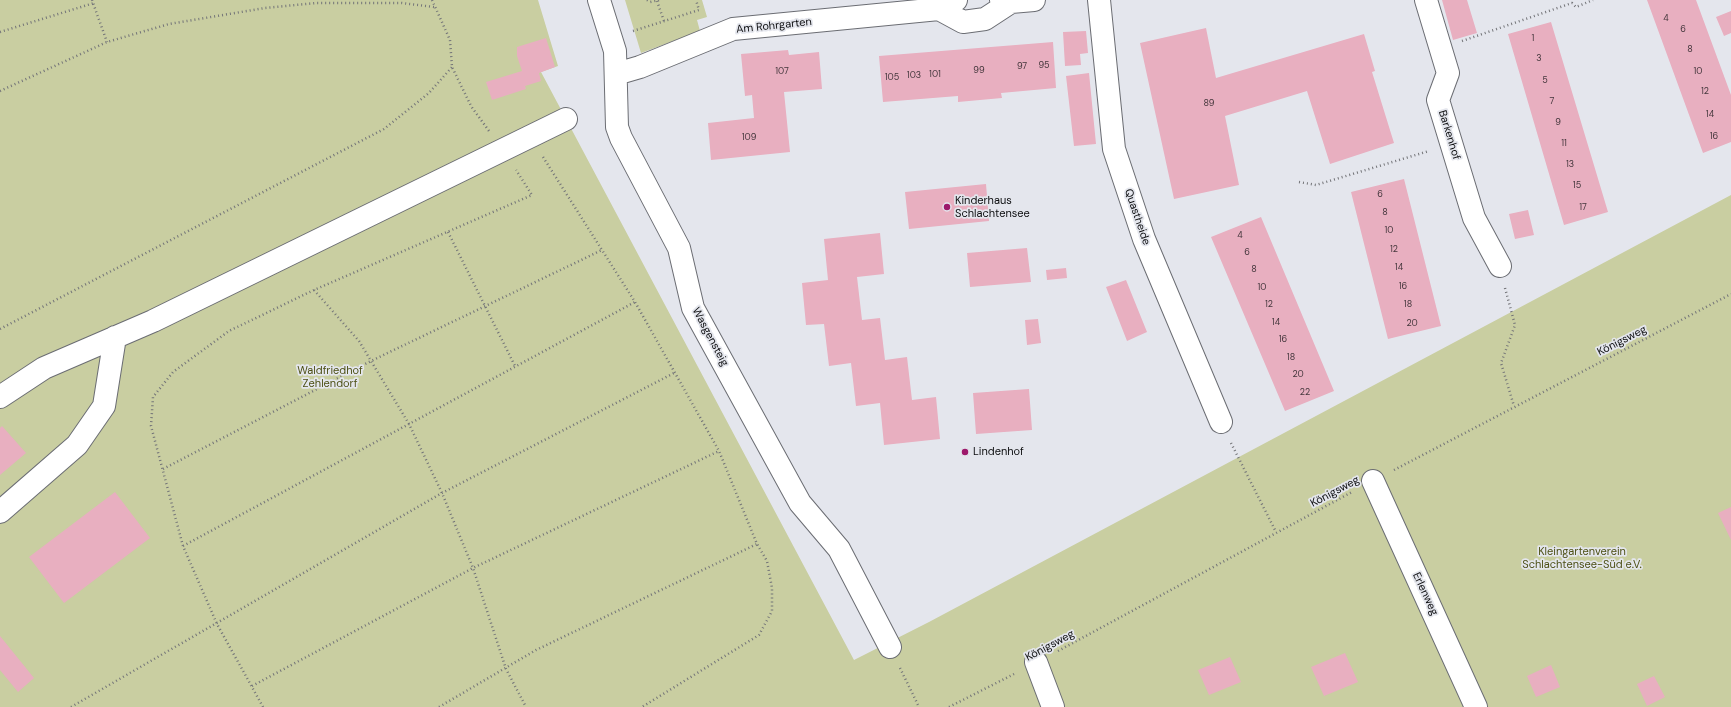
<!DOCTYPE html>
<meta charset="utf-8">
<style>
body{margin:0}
canvas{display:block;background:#e4e6ed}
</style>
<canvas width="1731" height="707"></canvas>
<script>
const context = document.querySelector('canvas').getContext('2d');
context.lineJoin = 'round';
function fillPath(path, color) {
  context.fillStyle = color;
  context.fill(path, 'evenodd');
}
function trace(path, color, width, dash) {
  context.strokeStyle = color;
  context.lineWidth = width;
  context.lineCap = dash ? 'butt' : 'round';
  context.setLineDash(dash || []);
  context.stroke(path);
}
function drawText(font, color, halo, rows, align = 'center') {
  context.font = font + ' "DM Sans",sans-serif';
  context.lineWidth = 3.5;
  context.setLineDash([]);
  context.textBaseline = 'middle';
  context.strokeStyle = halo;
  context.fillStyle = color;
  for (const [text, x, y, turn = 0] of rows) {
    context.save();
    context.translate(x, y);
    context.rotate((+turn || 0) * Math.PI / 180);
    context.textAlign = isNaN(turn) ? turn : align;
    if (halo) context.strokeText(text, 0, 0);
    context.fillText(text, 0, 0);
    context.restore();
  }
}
fillPath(new Path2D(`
 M0 0H538L558 66 541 72 854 660 929 622 1731 195V707H0Z
 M625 0H702L707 17 697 20 700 31 641 53Z`), '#c9cea1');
fillPath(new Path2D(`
 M1442 0H1467L1477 33 1453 40Z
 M1647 0H1696L1731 95V142L1703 153Z
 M1731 11V33L1724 36 1716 17Z
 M1551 22 1608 212 1564 225 1508 34Z
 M1206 28 1216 78 1364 34 1375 71 1372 72 1394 143 1330 164 1307 91 1225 116 1239 185 1174 199 1140 43Z
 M1086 31 1088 53 1080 54 1081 65 1065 66 1063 32Z
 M546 38 555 67 539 73 541 81 525 86 526 89 492 100 486 82 522 71 517 56V47Z
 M1053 42 1056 88 1001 93 1002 98 958 102V96L883 102 879 56Z
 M788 50 789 55 819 52 822 89 784 92 790 152 711 160 708 123 754 118 752 95 745 96 741 54Z
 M1089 73 1096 144 1074 146 1066 76Z
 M1404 179 1441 326 1388 339 1351 192Z
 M986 184 989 221 909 229 905 192Z
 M1528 210 1534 235 1515 239 1509 214Z
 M1261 217 1334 391 1285 411 1211 237Z
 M880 233 884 274 857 277 862 320 880 318 885 360 907 357 912 400 936 397 940 439 884 445 880 403 856 406 851 363 829 366 824 324 806 325 802 283 828 280 824 239Z
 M1027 248 1031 282 970 287 967 253Z
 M1066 268 1067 278 1047 280 1046 270Z
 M1126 280 1147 332 1127 341 1106 287Z
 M1038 319 1041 343 1027 345 1025 320Z
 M1029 389 1032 430 976 434 973 393Z
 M2 426 26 453 0 475V428Z
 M115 492 150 538 64 603 29 557Z
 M1731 507V540L1718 513Z
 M0 636 34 678 18 692 0 670Z
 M1345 653 1358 682 1324 696 1311 667Z
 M1230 657 1241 682 1209 695 1198 670Z
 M1551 665 1560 687 1536 697 1527 676Z
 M1654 676 1665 697 1647 706 1637 684Z`), '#e8afc0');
const minor = new Path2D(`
 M599 0 615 51 617 127 621 138 679 248 693 308 800 503 839 549 890 647
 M1001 0 1011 2 1034 0
 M1099 0 1114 149 1144 239 1221 422
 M1426 0 1448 73 1438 100 1474 218 1500 266
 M939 9 963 22 985 19 1011 2
 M616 74 640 67 733 29 939 9 956 0
 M0 397 44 368 153 321 566 119
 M1373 481 1476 707
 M0 512 77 445 104 406 115 337
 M1036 662 1053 707`);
trace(minor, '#6b6d73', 24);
trace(new Path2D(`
 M92 0 107 42
 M432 0 450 40 452 67 471 106 489 131
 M647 0 650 2 659 0
 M657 1 664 21
 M633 31 699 10 696 0
 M0 32 94 3
 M1462 41 1572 3 1576 7 1593 0
 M0 91 107 42 169 24 265 8 316 3H402L434 7
 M543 157 635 302 719 451 757 544 767 561 772 588V611L759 635 642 707
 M1299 182 1316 185 1429 151
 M448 232 515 366
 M1505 288 1515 325 1501 363 1514 406
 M314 290 359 341 409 424 442 493 473 568 506 669 526 707
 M0 329 384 129 429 93 452 67
 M1231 443 1276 532
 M163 469 371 361 602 250
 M1394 470 1731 294
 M183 546 635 302
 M1058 651 1352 492
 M900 668 919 707
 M252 686 473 568 719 451
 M71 707 442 493 676 372
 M263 707 217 624 183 546 151 426 153 397 173 372 229 331 314 290 532 195 516 170
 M439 707 536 650 757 544
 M949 707 1014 674`), '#737478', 2.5, [1, 3]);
trace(minor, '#fff', 22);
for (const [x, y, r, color] of [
 [947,207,4,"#9d196b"],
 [965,452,4,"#9d196b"]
]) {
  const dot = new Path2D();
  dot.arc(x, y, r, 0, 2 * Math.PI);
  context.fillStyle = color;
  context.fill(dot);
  trace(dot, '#e4e6ed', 1.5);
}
drawText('9px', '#43363b', null, [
 ["4",1666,19],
 ["6",1683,30],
 ["1",1533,39],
 ["8",1690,50],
 ["3",1539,59],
 ["95",1044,66],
 ["97",1022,67],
 ["99",979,71],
 ["107",782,72],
 ["10",1698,72],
 ["101",935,75],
 ["103",914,76],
 ["105",892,78],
 ["5",1545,81],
 ["12",1705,92],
 ["7",1552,102],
 ["89",1209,104],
 ["14",1710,115],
 ["9",1558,123],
 ["16",1714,137],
 ["109",749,138],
 ["11",1564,144],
 ["13",1570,165],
 ["15",1577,186],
 ["6",1380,195],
 ["17",1583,208],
 ["8",1385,213],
 ["10",1389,231],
 ["4",1240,236],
 ["12",1394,250],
 ["6",1247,253],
 ["14",1399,268],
 ["8",1254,270],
 ["16",1403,287],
 ["10",1262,288],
 ["12",1269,305],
 ["18",1408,305],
 ["14",1276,323],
 ["20",1412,324],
 ["16",1283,340],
 ["18",1291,358],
 ["20",1298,375],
 ["22",1305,393]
]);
drawText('11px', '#0c0d0f', '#e4e6ed', [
 ["Am Rohrgarten",774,26,-6],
 ["Barkenhof",1449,135,73],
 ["Quastheide",1137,217,71],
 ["Wasgensteig",710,337,62],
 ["Königsweg",1622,341,-27],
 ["Königsweg",1335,492,-28],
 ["Erlenweg",1425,594,65],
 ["Königsweg",1050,646,-28]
]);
drawText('11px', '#0c0d0f', '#e4e6ed', [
 ["Kinderhaus",955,201],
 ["Schlachtensee",955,214],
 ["Lindenhof",973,452]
], 'left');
drawText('11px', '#4d5015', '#e4e6ed', [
 ["Waldfriedhof",330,371],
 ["Zehlendorf",330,384],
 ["Kleingartenverein",1582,552],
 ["Schlachtensee-Süd e.V.",1582,565]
]);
</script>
